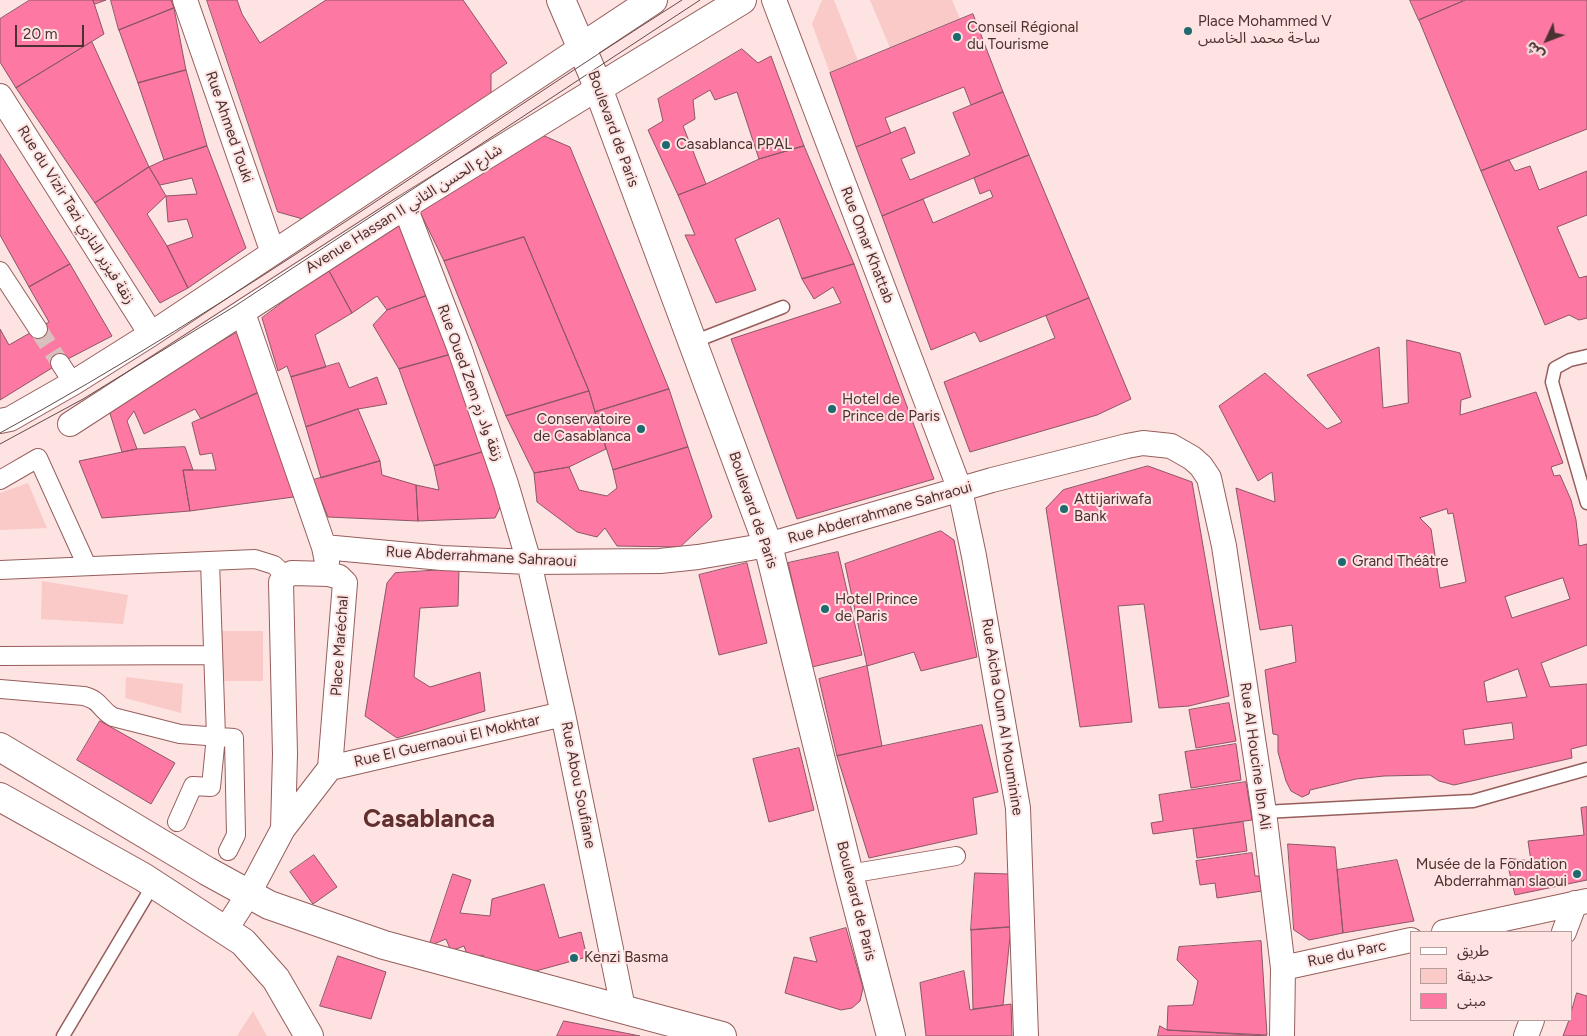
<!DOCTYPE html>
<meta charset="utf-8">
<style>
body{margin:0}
#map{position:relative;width:1587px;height:1036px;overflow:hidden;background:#fde3e1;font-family:Figtree,"Noto Sans Arabic",sans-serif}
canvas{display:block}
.legend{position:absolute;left:1410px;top:931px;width:162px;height:90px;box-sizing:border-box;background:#fde3e1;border:1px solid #b69c9b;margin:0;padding:6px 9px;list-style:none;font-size:15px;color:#4b3231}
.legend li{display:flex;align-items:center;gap:10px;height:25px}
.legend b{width:25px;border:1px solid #b69c9b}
.north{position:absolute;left:1522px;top:15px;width:50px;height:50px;-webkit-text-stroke:4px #fde3e1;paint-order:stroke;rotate:227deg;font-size:14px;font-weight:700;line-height:20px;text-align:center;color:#4b3231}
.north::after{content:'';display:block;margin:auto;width:18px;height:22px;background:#4b3231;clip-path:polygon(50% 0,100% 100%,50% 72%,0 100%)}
.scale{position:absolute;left:15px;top:25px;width:69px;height:22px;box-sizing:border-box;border:2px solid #4b3231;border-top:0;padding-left:6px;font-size:15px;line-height:18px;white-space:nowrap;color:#4b3231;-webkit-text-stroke:4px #fde3e1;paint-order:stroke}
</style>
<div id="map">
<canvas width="1587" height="1036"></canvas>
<ul class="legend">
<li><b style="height:6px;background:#fff"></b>طريق</li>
<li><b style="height:14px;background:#f9cac8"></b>حديقة</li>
<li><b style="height:14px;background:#fe78a4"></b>مبنى</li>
</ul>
<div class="north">ش</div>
<div class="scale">20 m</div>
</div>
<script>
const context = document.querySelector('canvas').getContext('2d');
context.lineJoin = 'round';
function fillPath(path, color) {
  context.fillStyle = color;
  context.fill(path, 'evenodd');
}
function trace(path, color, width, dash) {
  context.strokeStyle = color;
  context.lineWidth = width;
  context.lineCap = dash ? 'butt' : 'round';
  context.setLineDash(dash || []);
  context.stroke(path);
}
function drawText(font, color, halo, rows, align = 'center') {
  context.font = font + ' Figtree,"Noto Sans Arabic",sans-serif';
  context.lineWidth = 4;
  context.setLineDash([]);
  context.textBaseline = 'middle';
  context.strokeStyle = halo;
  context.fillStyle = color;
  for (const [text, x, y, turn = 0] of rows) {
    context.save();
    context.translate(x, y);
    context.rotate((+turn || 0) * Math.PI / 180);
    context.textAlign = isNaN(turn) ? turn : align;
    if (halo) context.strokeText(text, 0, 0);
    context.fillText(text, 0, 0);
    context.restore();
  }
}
fillPath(new Path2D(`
 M822 0H834L858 61 830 73 812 24Z
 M870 0H952L960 19 890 48Z
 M28 483 47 528 0 530V493Z
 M42 581 128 595 123 624 41 619Z
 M218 631H263V681H219Z
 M126 677 183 684 181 713 125 698Z
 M253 1011 267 1036H237Z`), '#f9cac8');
const building = new Path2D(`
 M30 0H93L104 34 16 88 0 62V19Z
 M93 0H106L95 4Z
 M111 0H171L174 8 119 30Z
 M207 0H237L242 14 260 43 326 0H463L507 63 491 74V94L303 219 278 212Z
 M1410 0H1463V1L1419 20Z
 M1466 0H1587V129L1481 171 1419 20Z
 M174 8 186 70 138 83 119 30Z
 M973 14 1003 92 971 105 964 87 885 118 891 133 856 147 830 73Z
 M92 42 149 167 95 203 16 88Z
 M742 49 758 63 771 56 804 146 759 159 737 92 715 100 710 90 693 100 695 119 683 126 706 184 678 195 648 130 663 121 658 99Z
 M186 70 207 146 164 160 138 83Z
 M1003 92 1029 155 882 216 856 147 905 127 915 153 901 159 910 180 970 155 953 113Z
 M535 132 570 147 669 389 595 412 589 391 524 237 444 261 416 204Z
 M207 146 246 248 188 288 167 246 193 237 187 219 168 222 166 196 197 194 192 178 160 185 149 167 164 160Z
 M804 146 854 264 802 279 779 218 735 239 756 290 716 303 685 235H695L678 195 706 184 759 159Z
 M0 154 70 264 29 287 0 235Z
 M1029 155 1089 298 980 342 975 332 931 350 882 216 923 199 933 223 993 197 990 190 980 194 974 178Z
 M1509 160 1515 171 1530 166 1539 190 1587 171V215L1557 227 1579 278 1587 276V318L1579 320 1569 315 1545 325 1481 171Z
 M149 167 166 196 147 214 167 246 188 288 160 303 95 203Z
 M404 223 431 294 387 310 377 296 352 313 328 269Z
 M524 237 589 391 506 416 444 261Z
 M70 264 112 336 60 363 0 400V329L9 345 49 322 29 287Z
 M854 264 934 479 797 519 731 339 841 303 833 287 814 299 802 279Z
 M328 269 352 313 315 335 326 367 291 377 287 366 278 371 262 318Z
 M431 294 452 354 399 369 373 325 387 310Z
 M1089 298 1131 399 1097 415 970 452 944 382 1055 338 1046 316Z
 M245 328 266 389 201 419 195 409 144 434 134 411 127 421 137 449 122 452 108 407Z
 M1407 340 1460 353 1471 397 1461 400 1460 415 1536 392 1563 463 1551 467 1554 476 1560 475 1571 500 1576 520 1579 546 1587 544V645L1541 663 1550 687 1587 684V745L1571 749 1572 758 1454 785 1439 781 1430 775 1384 776 1356 779 1310 790 1309 794 1302 797 1291 791 1286 781 1278 752V735L1273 734 1265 670 1296 662 1292 625 1260 630 1236 488 1275 502 1272 472 1258 481 1219 406 1265 373 1327 429 1342 422 1307 375 1379 347 1383 408 1408 403ZM1447 509 1448 514 1453 513 1466 582 1440 588 1431 529 1420 518ZM1563 578 1570 599 1512 618 1505 597ZM1518 669 1527 697 1487 702 1484 682ZM1512 723 1514 739 1465 745 1463 730Z
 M452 354 486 451 434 466 399 369Z
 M339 363 349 388 377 377 387 404 358 409 306 427 291 377Z
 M266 389 301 496 190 511 183 470H216L212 453 200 455 192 423Z
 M669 389 688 447 613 470 595 412Z
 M589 391 606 449 569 467 534 473 506 416Z
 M358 409 380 461 321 478 306 427Z
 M185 447 193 470H183L190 511 102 518 79 461 137 449Z
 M688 447 712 517 680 547 617 546 605 528 597 537 577 532 537 502 534 473 569 467 579 490 607 496 617 488 613 470Z
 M486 451 504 499 495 518 418 521 416 485 439 490 434 466Z
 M380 461 382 475 416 485 418 521 328 517 313 480Z
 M1148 466 1192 482 1229 696 1189 706 1159 708 1144 604 1118 606 1132 722 1080 727 1046 508 1063 490Z
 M941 531 954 540 977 657 921 671 914 652 867 666 845 564Z
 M838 552 862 655 812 667 788 563Z
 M747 563 767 643 719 655 699 575Z
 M459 569 458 606 420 608 414 677 430 687 480 672 485 711 397 738 365 716 387 583 395 573Z
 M867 666 882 746 837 756 819 679Z
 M1229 703 1236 741 1196 748 1189 710Z
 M100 721 175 763 151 804 77 760Z
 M982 725 998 792 973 798 977 834 869 858 837 756Z
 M1236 744 1241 780 1191 788 1185 752Z
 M799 748 814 810 769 822 753 759Z
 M1246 782 1252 820 1153 834 1151 823 1163 821 1159 795Z
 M1587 807V880L1515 895 1506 858 1531 861 1528 841 1584 835 1581 808Z
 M1243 822 1247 851 1197 858 1193 829Z
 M1288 844 1335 847 1343 933 1309 940 1294 930Z
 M1252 853 1255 876H1259L1262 891 1217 898 1215 883 1200 885 1196 861Z
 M314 855 337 887 313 904 290 872Z
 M1397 860 1414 921 1343 933 1337 870Z
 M975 873 1009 874 1011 927 971 930Z
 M453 874 471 880 460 913 490 916 492 899 544 884 559 938 581 932 587 957 521 975 504 970 500 961 488 966 483 955 469 960 464 946 451 951 446 939 429 946Z
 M1011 927 1003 1005 973 1009 971 930Z
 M846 928 863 988 860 1001 852 1008 841 1010 785 993 794 957 817 962 810 938Z
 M1261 941 1267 1035 1167 1030 1168 1006 1193 1005 1198 981 1177 960 1179 947Z
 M338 956 386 972 371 1019 320 1006Z
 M964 971 970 1010 1011 1004 1012 1036H926L920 983Z
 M1577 993 1587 996V1036H1563L1569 1020H1571V1013Z
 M564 1021 640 1036H557Z
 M1160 1026 1167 1030 1267 1036H1158Z`);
fillPath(building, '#fe78a4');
trace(building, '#8b5665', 1);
trace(new Path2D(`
 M38 329 60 363`), '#d9c0be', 18, [18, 9]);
const service = new Path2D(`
 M693 342 783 307
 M1587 356 1570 360 1555 368 1552 382 1587 503
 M1264 812 1473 801 1587 769
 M63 1036 153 885`);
const pedestrian = new Path2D(`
 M0 271 38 329
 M60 363 73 383
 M0 480 38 458 87 566
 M0 570 255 559 274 565 286 576
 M0 656 213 655
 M0 689 84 696C102 701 99 709 113 717L180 734 234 738 236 835 228 851
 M177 822 193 786 211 787 216 736 210 561
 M849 874 956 856`);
const minor = new Path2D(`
 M185 0 273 253
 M774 0 960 490 974 556 1018 808 1026 1036
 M0 96 151 334
 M405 207 460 350 506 484 529 562 563 714 623 1008
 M243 313 324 547 327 562
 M0 421 10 419 73 383 151 334 582 47
 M70 424 405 207 598 88
 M324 547 442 558 529 562 660 561 698 557 768 545 992 480 1127 446 1143 443 1171 446 1192 458 1201 466 1209 478 1224 546 1264 812 1283 968 1282 1036
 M330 768 563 714
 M226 929 248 895 283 829 330 768 345 583 339 577 329 574 292 573 286 576 281 582 285 754 283 829
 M1444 932 1587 901
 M1564 932 1575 903
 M1283 968 1411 940
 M1526 1036 1532 1020`);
const secondary = new Path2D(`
 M561 0 592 72 768 545 849 874 891 1036
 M582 47 653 0
 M598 88 742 0
 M0 747 207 871 269 905 384 945 722 1036
 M0 797 143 877 243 942 276 979 309 1036`);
trace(service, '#965e5c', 15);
trace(pedestrian, '#965e5c', 20);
trace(minor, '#965e5c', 26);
trace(secondary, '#965e5c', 30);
trace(service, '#fff', 12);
trace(pedestrian, '#fff', 18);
trace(minor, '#fff', 24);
trace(secondary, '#fff', 28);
trace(new Path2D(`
 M0 433C237 304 455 144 682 0
 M0 444 83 399 235 306 700 0`), '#644b4a', 1);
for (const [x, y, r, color] of [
 [1188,31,5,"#1e6a6f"],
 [957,37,5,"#1e6a6f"],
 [666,145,5,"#1e6a6f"],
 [832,409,5,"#1e6a6f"],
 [641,429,5,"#1e6a6f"],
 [1064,509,5,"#1e6a6f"],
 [1342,562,5,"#1e6a6f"],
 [825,609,5,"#1e6a6f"],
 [1577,874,5,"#1e6a6f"],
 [574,958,5,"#1e6a6f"]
]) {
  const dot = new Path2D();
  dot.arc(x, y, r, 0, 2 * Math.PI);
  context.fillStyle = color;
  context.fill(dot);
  trace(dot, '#fde3e1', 2);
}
drawText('15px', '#4b3231', '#fde3e1', [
 ["Place Mohammed V",1198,22],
 ["ساحة محمد الخامس",1198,39],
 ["Conseil Régional",967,28],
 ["du Tourisme",967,45],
 ["Casablanca PPAL",676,145],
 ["Hotel de",842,400],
 ["Prince de Paris",842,417],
 ["Conservatoire",631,420,"right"],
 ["de Casablanca",631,437,"right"],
 ["Attijariwafa",1074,500],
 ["Bank",1074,517],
 ["Grand Théâtre",1352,562],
 ["Hotel Prince",835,600],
 ["de Paris",835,617],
 ["Musée de la Fondation",1567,865,"right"],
 ["Abderrahman slaoui",1567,882,"right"],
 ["Kenzi Basma",584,958]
], 'left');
drawText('15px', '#4b3231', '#fde3e1', [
 ["Rue Ahmed Touki",229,127,71],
 ["Boulevard de Paris",613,129,70],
 ["Avenue Hassan II شارع الحسن الثاني",404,209,-32],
 ["Rue du Vizir Tazi زنقة فيزير التازي",76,215,58],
 ["Rue Omar Khattab",867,245,69],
 ["Rue Oued Zem زنقة واد زم",470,383,70],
 ["Boulevard de Paris",753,510,71],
 ["Rue Abderrahmane Sahraoui",880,513,-16],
 ["Rue Abderrahmane Sahraoui",481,557,3],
 ["Place Maréchal",340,646,-86],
 ["Rue Aicha Oum Al Mouminine",1002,717,81],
 ["Rue El Guernaoui El Mokhtar",447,741,-13],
 ["Rue Al Houcine Ibn Ali",1255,756,82],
 ["Rue Abou Soufiane",578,785,79],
 ["Boulevard de Paris",856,901,76],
 ["Rue du Parc",1347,954,-12]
]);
drawText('bold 25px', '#622f2f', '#fde3e1', [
 ["Casablanca",429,820]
]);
</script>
